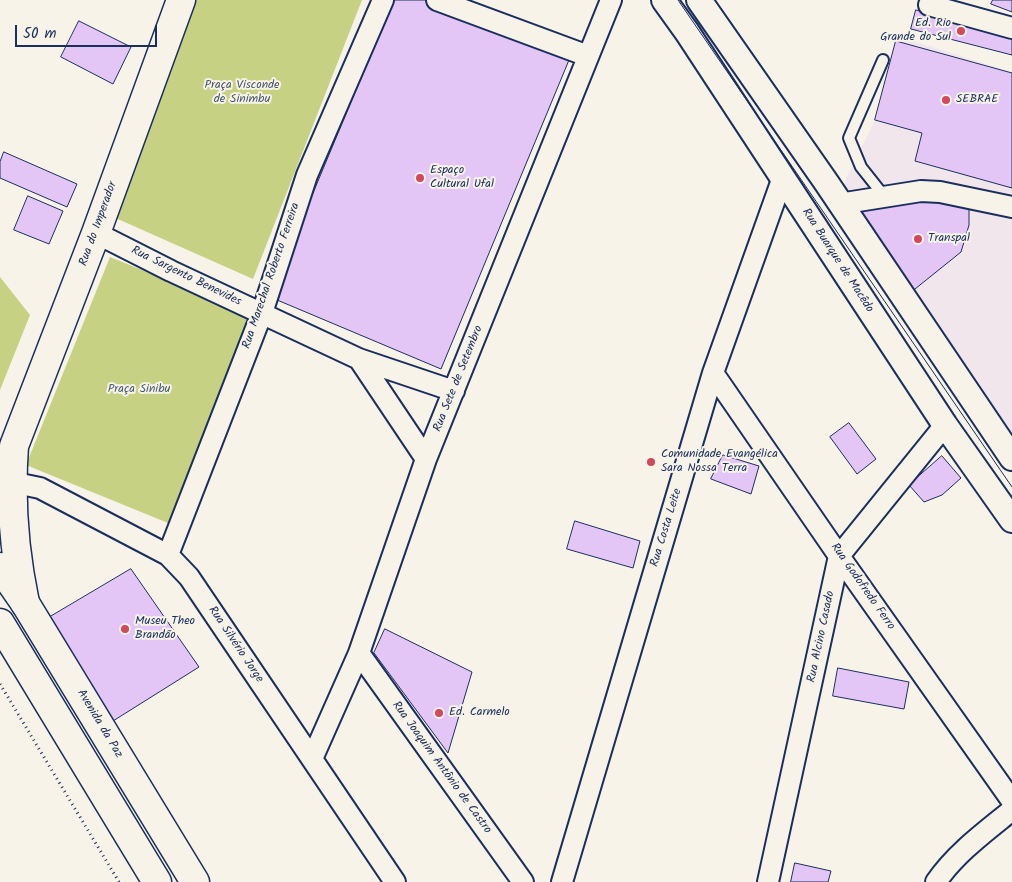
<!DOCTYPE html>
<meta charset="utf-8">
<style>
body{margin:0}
#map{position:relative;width:1012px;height:882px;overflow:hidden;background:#f7f3e8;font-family:Kalam,sans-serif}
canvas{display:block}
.scale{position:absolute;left:15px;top:25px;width:142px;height:22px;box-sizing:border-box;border:2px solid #1b2f5e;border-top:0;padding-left:6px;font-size:15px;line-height:18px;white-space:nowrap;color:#1b2f5e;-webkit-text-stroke:4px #f7f3e8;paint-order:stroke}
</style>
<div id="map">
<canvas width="1012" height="882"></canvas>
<div class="scale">50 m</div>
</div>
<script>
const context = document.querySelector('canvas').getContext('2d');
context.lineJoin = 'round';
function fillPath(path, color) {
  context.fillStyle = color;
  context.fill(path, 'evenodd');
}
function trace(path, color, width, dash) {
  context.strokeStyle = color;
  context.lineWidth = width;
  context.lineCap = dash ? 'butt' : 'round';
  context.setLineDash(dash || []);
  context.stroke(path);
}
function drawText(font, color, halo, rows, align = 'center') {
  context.font = font + ' Kalam,sans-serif';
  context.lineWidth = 4;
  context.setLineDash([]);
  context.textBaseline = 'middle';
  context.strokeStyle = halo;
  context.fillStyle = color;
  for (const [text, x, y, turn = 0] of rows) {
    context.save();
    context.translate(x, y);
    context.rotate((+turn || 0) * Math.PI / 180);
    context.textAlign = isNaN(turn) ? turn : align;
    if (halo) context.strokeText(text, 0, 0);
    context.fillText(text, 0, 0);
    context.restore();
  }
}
fillPath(new Path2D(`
 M897 36 1012 72V461L838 195 875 120Z`), '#f1e6ec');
fillPath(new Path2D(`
 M194 0H362L253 279 111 216Z
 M110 257 252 315 168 523 26 465Z
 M0 277 30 315 0 390Z`), '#c6d184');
const building = new Path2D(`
 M394 0H427L569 60 441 369 270 297Z
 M993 0H1012V12L991 4Z
 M916 10 1012 33V55L911 29Z
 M79 21 131 47 113 84 61 57Z
 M896 41 1012 73V188L915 161 922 133 875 120Z
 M4 152 77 184 67 207 0 178V162Z
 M28 196 63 211 49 244 14 230Z
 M936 198 969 206V225L961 252 910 293 850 211Z
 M849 423 876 459 857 474 830 437Z
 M723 455 759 466 751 494 711 479Z
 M942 456 961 478 942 495 924 502 909 485Z
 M575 521 640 541 633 568 567 549Z
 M131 569 199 667 113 721 50 617Z
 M385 629 472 672 448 753 374 653Z
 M838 668 909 682 904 709 833 696Z
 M795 863 831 871 828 882H791Z`);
fillPath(building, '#e3c6f5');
trace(building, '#1b2f5e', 1);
const service = new Path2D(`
 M883 60 849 138 861 167 884 196`);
const minor = new Path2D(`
 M437 0 588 56
 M929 5 1012 28
 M839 204 921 191 940 192 1012 207
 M96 233 171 271 359 359 454 391
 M359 359 426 459
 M713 373 839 556 1012 801
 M11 482 40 488 168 555 189 577 395 882
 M168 555 262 313 307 175 383 0
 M359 653 523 882
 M312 759 359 653 426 459 611 0
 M562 882 713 373 783 177
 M768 882 839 556 945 425
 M936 882C956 853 985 832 1012 810`);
const tertiary = new Path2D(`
 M664 0 687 32 945 425 1012 520
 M699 0 826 182 1012 458`);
const secondary = new Path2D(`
 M25 603C14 551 10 500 14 446L96 233 181 0`);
const trunk = new Path2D(`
 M0 567 25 603 195 882
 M0 623 157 882`);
trace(service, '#1b2f5e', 14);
trace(minor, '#1b2f5e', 24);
trace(tertiary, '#1b2f5e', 28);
trace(secondary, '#1b2f5e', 31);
trace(trunk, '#1b2f5e', 31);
trace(new Path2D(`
 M0 684 119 882`), '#1b2f5e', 3, [1, 4]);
trace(service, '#f7f3e8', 10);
trace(minor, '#f7f3e8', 20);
trace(tertiary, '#f7f3e8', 24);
trace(secondary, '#f7f3e8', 28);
trace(trunk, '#f7f3e8', 28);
trace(new Path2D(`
 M678 0 1012 487`), '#1b2f5e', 1);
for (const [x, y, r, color] of [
 [961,31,5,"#d1495b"],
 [946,100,5,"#d1495b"],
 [420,178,5,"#d1495b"],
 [918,239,5,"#d1495b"],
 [651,462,5,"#d1495b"],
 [125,629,5,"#d1495b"],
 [439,713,5,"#d1495b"]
]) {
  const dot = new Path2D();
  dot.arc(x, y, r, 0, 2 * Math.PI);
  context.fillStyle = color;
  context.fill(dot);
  trace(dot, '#f7f3e8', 2);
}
drawText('12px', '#1b2f5e', '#f7f3e8', [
 ["Ed. Rio",951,24,"right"],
 ["Grande do Sul",951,38,"right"],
 ["SEBRAE",956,100],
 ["Espaço",430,171],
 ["Cultural Ufal",430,185],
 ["Transpal",928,239],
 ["Comunidade Evangélica",661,455],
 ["Sara Nossa Terra",661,469],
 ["Museu Theo",135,622],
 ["Brandão",135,636],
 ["Ed. Carmelo",449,713]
], 'left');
drawText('12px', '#465868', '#f7f3e8', [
 ["Praça Visconde",242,86],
 ["de Sinimbu",242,100],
 ["Praça Sinibu",139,390]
]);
drawText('12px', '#1b2f5e', '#f7f3e8', [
 ["Rua do Imperador",99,224,-70],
 ["Rua Buarque de Macêdo",837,261,57],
 ["Rua Marechal Roberto Ferreira",272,276,-71],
 ["Rua Sargento Benevides",186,277,26],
 ["Rua Sete de Setembro",459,379,-68],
 ["Rua Costa Leite",667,528,-73],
 ["Rua Godofredo Ferro",862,587,55],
 ["Rua Alcino Casado",822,637,-78],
 ["Rua Silvério Jorge",235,645,56],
 ["Avenida da Paz",99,724,59],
 ["Rua Joaquim Antônio de Castro",441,768,54]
]);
</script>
